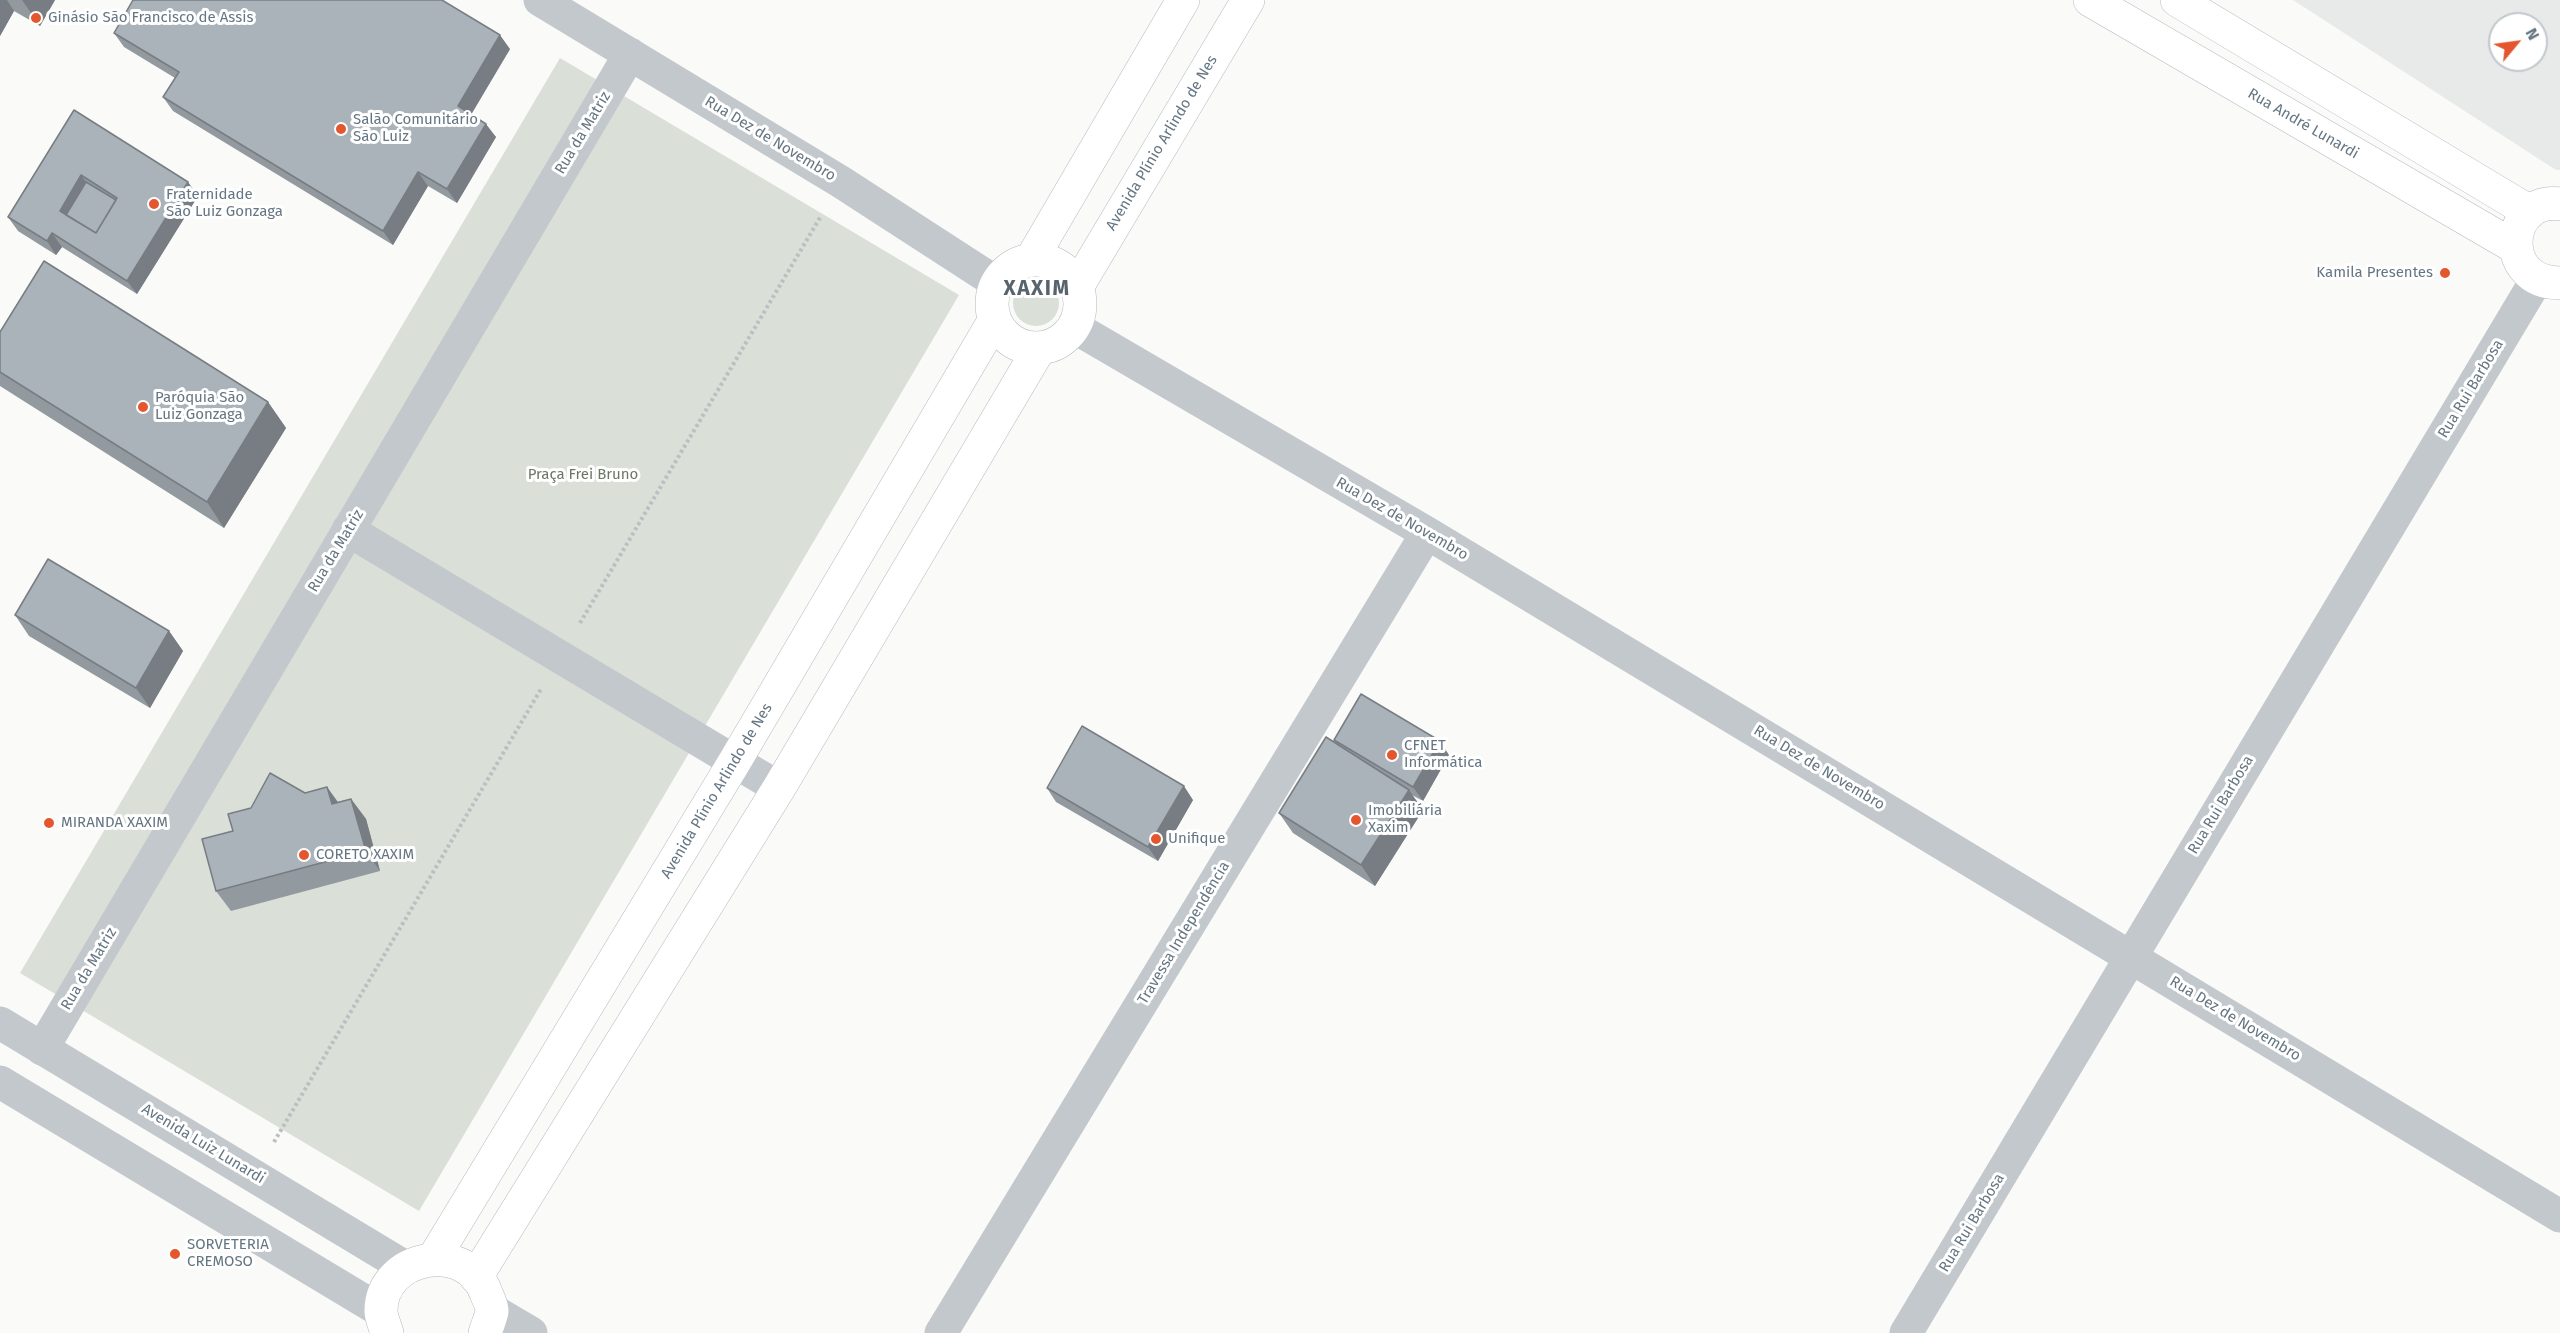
<!DOCTYPE html>
<meta charset="utf-8">
<style>
body{margin:0}
#map{position:relative;width:2560px;height:1333px;overflow:hidden;background:#fafaf8;font-family:"Fira Sans",sans-serif}
canvas{display:block}
.north{position:absolute;left:2488px;top:12px;width:60px;height:60px;box-sizing:border-box;background:#fff;border:2px solid #c1c8cd;border-radius:50%;rotate:61deg;font-size:16px;font-weight:700;line-height:24px;text-align:center;color:#657683}
.north::after{content:'';display:block;margin:auto;width:21px;height:27px;background:#e4572e;clip-path:polygon(50% 0,100% 100%,50% 72%,0 100%)}
</style>
<div id="map">
<canvas width="2560" height="1333"></canvas>
<div class="north">N</div>
</div>
<script>
const context = document.querySelector('canvas').getContext('2d');
context.lineJoin = 'round';
function fillPath(path, color) {
  context.fillStyle = color;
  context.fill(path, 'evenodd');
}
function trace(path, color, width, dash) {
  context.strokeStyle = color;
  context.lineWidth = width;
  context.lineCap = dash ? 'butt' : 'round';
  context.setLineDash(dash || []);
  context.stroke(path);
}
function drawText(font, color, halo, rows, align = 'center') {
  context.font = font + ' "Fira Sans",sans-serif';
  context.lineWidth = 6;
  context.setLineDash([]);
  context.textBaseline = 'middle';
  context.strokeStyle = halo;
  context.fillStyle = color;
  for (const [text, x, y, turn = 0] of rows) {
    context.save();
    context.translate(x, y);
    context.rotate((+turn || 0) * Math.PI / 180);
    context.textAlign = isNaN(turn) ? turn : align;
    if (halo) context.strokeText(text, 0, 0);
    context.fillText(text, 0, 0);
    context.restore();
  }
}
fillPath(new Path2D(`
 M2293 0H2560V170H2556ZM2500 24H2536V60H2500Z`), '#e8e9e9');
fillPath(new Path2D(`
 M560 58 959 295 419 1211 20 973Z
 M1013 303a23 23 0 1 1 46 0a23 23 0 1 1-46 0Z`), '#dadfd7');
const secondary = new Path2D(`
 M2090 0 2515 247
 M2177 0 2530 212
 M2560 204C2506 196 2497 283 2560 283
 M992 304a44 44 0 1 1 88 0a44 44 0 1 1-88 0Z
 M1031 260 1183 0
 M1077 287 1248 0
 M434 1258 735 761 994 321
 M476 1277 779 788 1039 349
 M387 1333C385 1326 381 1317 381 1311 381 1255 467 1239 486 1293 488 1298 492 1305 492 1311 491 1318 487 1326 485 1333`);
trace(secondary, '#b3babf', 34);
trace(new Path2D(`
 M580 623 821 216
 M274 1142 541 689`), '#bbbfc2', 4, [3, 3]);
trace(new Path2D(`
 M348 530 779 788`), '#c3c8cc', 33);
trace(new Path2D(`
 M540 0 841 182 997 283
 M1074 327 1427 533 2560 1216
 M42 1049 630 54
 M941 1333 1427 533
 M1906 1333 2537 279`), '#c3c8cc', 33);
trace(new Path2D(`
 M0 1023 405 1267
 M0 1082 381 1311
 M492 1310 531 1333`), '#c3c8cc', 33);
trace(secondary, '#fff', 33);
fillPath(new Path2D(`
 M0 0H55L40 26 14 11 0 36Z
 M114 33 510 49 471 114 496 137 457 203 428 186 393 245 173 111 163 97 175 78 124 47Z
 M74 110 198 196 137 294 62 247 56 255 18 231 8 217Z
 M0 332 268 402 286 428 224 528 0 386Z
 M15 615 169 631 183 651 150 708 29 636Z
 M1334 740 1449 755 1423 801 1412 795 1423 810 1375 886 1293 833 1279 813 1337 744Z
 M327 787 338 802 351 799 366 819 380 871 231 911 216 891 233 831 251 808Z
 M1047 788 1193 800 1158 861 1056 802Z`), '#929a9f');
fillPath(new Path2D(`
 M0 0H7L14 11 0 36Z
 M22 0H55L40 26Z
 M500 35 510 49 468 120 458 106Z
 M486 124 496 137 457 203 447 189Z
 M418 172 428 186 393 245 383 231Z
 M81 175 91 189 64 217 60 211Z
 M188 182 198 196 137 294 127 281Z
 M52 233 62 247 56 255 47 241Z
 M268 402 286 428 224 528 207 502Z
 M169 631 183 651 150 708 136 688Z
 M1440 741 1449 755 1423 801 1413 787Z
 M1184 786 1193 800 1158 861 1148 847Z
 M327 787 341 807 332 804Z
 M1409 790 1423 810 1375 886 1361 865Z
 M351 799 366 819 380 871 366 851Z`), '#777d82');
const building = new Path2D(`
 M133 0H442L500 35 458 106 486 124 447 189 418 172 383 231 163 97 179 72 114 33Z
 M74 110 188 182 127 281 52 233 47 241 8 217ZM81 175 117 198 96 233 60 211Z
 M86 182 116 200 96 233 66 215Z
 M44 261 268 402 207 502 0 372V332Z
 M48 559 169 631 136 688 15 615Z
 M1361 694 1440 741 1413 787 1334 740Z
 M1082 726 1184 786 1148 847 1047 788Z
 M1326 737 1409 790 1361 865 1279 813Z
 M270 773 305 793 327 787 332 804 351 799 366 851 216 891 202 839 233 831 228 814 251 808Z`);
fillPath(building, '#aab3b9');
trace(building, '#777d82', 1.5);
for (const [x, y, r, color] of [
 [36,18,6,"#e4572e"],
 [341,129,6,"#e4572e"],
 [154,204,6,"#e4572e"],
 [2445,273,6,"#e4572e"],
 [143,407,6,"#e4572e"],
 [1392,755,6,"#e4572e"],
 [1356,820,6,"#e4572e"],
 [49,823,6,"#e4572e"],
 [1156,839,6,"#e4572e"],
 [304,855,6,"#e4572e"],
 [175,1254,6,"#e4572e"]
]) {
  const dot = new Path2D();
  dot.arc(x, y, r, 0, 2 * Math.PI);
  context.fillStyle = color;
  context.fill(dot);
  trace(dot, '#fff', 2);
}
drawText('15px', '#657683', '#fff', [
 ["Ginásio São Francisco de Assis",48,18],
 ["Salão Comunitário",353,120],
 ["São Luiz",353,137],
 ["Fraternidade",166,195],
 ["São Luiz Gonzaga",166,212],
 ["Kamila Presentes",2433,273,"right"],
 ["Paróquia São",155,398],
 ["Luiz Gonzaga",155,415],
 ["CFNET",1404,746],
 ["Informática",1404,763],
 ["Imobiliária",1368,811],
 ["Xaxim",1368,828],
 ["MIRANDA XAXIM",61,823],
 ["Unifique",1168,839],
 ["CORETO XAXIM",316,855],
 ["SORVETERIA",187,1245],
 ["CREMOSO",187,1262]
], 'left');
drawText('15px', '#657683', '#fff', [
 ["Rua André Lunardi",2303,124,30],
 ["Rua da Matriz",583,133,-59],
 ["Rua Dez de Novembro",770,139,31],
 ["Avenida Plínio Arlindo de Nes",1162,143,-59],
 ["Rua Rui Barbosa",2471,389,-59],
 ["Rua Dez de Novembro",1402,519,30],
 ["Rua da Matriz",336,551,-59],
 ["Rua Dez de Novembro",1819,768,31],
 ["Avenida Plínio Arlindo de Nes",717,791,-59],
 ["Rua Rui Barbosa",2221,805,-59],
 ["Travessa Independência",1184,933,-59],
 ["Rua da Matriz",89,969,-59],
 ["Rua Dez de Novembro",2235,1019,31],
 ["Avenida Luiz Lunardi",203,1144,31],
 ["Rua Rui Barbosa",1972,1223,-59]
]);
drawText('15px', '#687a64', '#fff', [
 ["Praça Frei Bruno",583,475]
]);
context.letterSpacing = '1.5px';
drawText('bold 21px', '#57646e', '#fff', [
 ["XAXIM",1037,289]
]);
context.letterSpacing = '0px';
</script>
